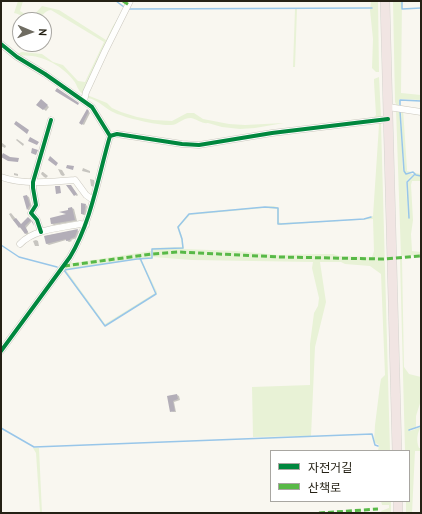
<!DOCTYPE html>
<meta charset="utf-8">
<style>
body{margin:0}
#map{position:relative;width:422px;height:514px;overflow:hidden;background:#f9f7f0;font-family:"PT Sans","Noto Sans KR",sans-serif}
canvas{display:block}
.frame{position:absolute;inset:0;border:2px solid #252115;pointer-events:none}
.legend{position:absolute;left:270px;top:450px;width:140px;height:52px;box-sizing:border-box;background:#fff;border:1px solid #a8a6a1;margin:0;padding:5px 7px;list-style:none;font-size:12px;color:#252115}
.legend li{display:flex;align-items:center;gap:8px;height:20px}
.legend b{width:20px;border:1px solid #a8a6a1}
.north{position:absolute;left:12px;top:12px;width:40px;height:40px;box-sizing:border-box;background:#fff;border:1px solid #a8a6a1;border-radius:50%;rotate:92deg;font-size:11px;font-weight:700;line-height:16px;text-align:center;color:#252115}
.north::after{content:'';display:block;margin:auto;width:14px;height:18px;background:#6f6c62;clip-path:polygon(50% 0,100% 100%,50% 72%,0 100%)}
</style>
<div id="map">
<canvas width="422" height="514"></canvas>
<div class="frame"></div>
<ul class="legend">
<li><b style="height:5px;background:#00873e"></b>자전거길</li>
<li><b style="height:5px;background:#58b947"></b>산책로</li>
</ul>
<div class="north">N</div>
</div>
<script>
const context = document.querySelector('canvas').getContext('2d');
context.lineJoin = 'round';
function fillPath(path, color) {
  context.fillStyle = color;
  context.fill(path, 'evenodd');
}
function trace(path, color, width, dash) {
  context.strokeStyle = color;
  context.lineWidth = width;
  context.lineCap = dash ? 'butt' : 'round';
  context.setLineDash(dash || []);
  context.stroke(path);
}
fillPath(new Path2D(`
 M18 1H23L20 11 30 17 33 16 42 6 59 10 106 40 113 26 124 9 83 94C78 91 77 85 74 81 62 65 39 53 19 56L16 54 22 52 42 54 53 62 63 65 78 81 85 82 104 42 51 10C44 11 42 17 37 19 29 23 22 14 14 13Z
 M371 1H378L379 72H376L372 68 373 39 370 10Z
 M393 1H402L401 93 421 95V100L399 99V106H397L395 102Z
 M295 9H297L295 67H293Z
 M379 77 381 116 371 120 376 115 374 82V79Z
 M87 95 107 103 112 108 121 112 137 117 153 120 172 121 187 113H194L203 119 229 124 245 125 284 123 255 128 240 129 222 127 208 123C202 124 197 119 191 118 182 118 178 125 171 125 159 126 126 118 115 113 105 109 99 100 88 98Z
 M396 109H400L403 171 406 174H414L410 177 406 182 408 218 407 182 415 174 421 176V181H412L411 185 413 220 411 234 412 251 421 252V255L401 256Z
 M401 109H403L407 169V171L421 174V175H416L413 172 406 173 404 171Z
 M378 122H381L390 451H378L379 445 374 442 375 425 380 385 381 379 385 375 381 274 370 266 345 264 341 262H320L326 302 315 347 311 436 253 437 252 387 310 385V344L314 313 318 306 319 298 312 268 313 262 192 260 153 257V259H141L157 292V294L105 326 63 270 70 261 73 263 151 251 152 248 182 247 181 239 177 227 189 214 202 212 274 206 279 208V222L281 223 364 219 373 216 379 125ZM265 208 277 209V224L280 225 373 219 374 251 372 257 339 256 333 254H321L278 255 236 251 184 249 182 236 179 229 180 226 190 215ZM139 259 156 292 155 293 105 324 66 270Z
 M400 259H402L404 367 409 374 421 377V400L416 416V427L409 430 410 431 421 427C417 433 416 441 419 448H421V451H415L412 513H406V501H409V451H405Z
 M33 448H39L42 513H40L36 453Z
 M381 501H391V513H382L381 511 389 508V505H382Z`), '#e8f2d6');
fillPath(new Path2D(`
 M43 102 49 107 46 111 38 105Z
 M88 111 90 113 84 125 80 123Z
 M17 139 24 144 23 146 16 140Z
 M1 142 6 146 5 148 1 146Z
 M83 168 90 171V173L82 171Z
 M58 169 62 170 65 175 63 176 61 175Z
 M42 172H43L48 176 46 178 44 177 41 174Z
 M14 173 18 174V176L14 175Z
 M90 179 94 180V187L91 186Z
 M71 186 78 195 77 196 75 195Z
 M27 196 29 197 32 207 30 210H28L24 197Z
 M86 205 87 206 86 215H83L82 214Z
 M72 208 74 209 77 221 54 225 52 224 51 219 69 214Z
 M11 213 21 225 28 218 30 219 32 221 26 228 29 234 28 235 26 234 12 219 9 214Z
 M77 230 79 231 77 238 71 240 72 241 69 242 66 240 49 245 47 244 45 236Z
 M36 240 38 241 39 246H35L33 241Z
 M177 395 179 396 180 400 174 402 176 412H173L171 411 168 396Z`), '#0003');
trace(new Path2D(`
 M116 1 124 7
 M402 1V9L421 8
 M129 9 372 8
 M400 106V100L421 101
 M400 111 404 171 406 174 413 172 415 174
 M409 218 407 182 415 174 416 175 421 176
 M1 245 19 257 57 267
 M140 258 156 294 105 326 64 270 137 259 152 258V249L183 248 182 239 178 227 189 214 265 207 278 208V224H281L364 219 371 217
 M1 428 34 447 372 434 375 445 378 446
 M409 430 421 426`), '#98c6e9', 1.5);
fillPath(new Path2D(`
 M57 88 79 103 78 105 55 91Z
 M41 99 48 105 43 110 36 105Z
 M87 109 89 111 82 125 79 123Z
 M16 121 29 130 27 134 14 124Z
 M30 137 39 142 37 145 28 141Z
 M32 148 38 150 36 155 31 153Z
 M3 153 10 157 19 158 18 162 8 161 1 157Z
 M50 156 58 163 56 166 48 160Z
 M67 165 74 166 73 170 66 168Z
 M66 185H71L77 194 74 196Z
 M55 186H60L61 193 56 194Z
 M27 195 30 205 27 210 23 196Z
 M81 203 86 204 84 214H81Z
 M72 207 75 220 51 224 50 218 66 214 59 212 68 210V208Z
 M28 217 33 222 34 226 31 220 25 226 28 232 25 234 20 227 19 228 13 220 16 218 21 224Z
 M78 229 75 237 70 239V240L66 241V239L46 244 44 236Z
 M177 394 178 399 173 401 175 411 170 412 167 396Z`), '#b3aeb8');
const minor = new Path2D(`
 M1 44 17 57 45 74 92 107 110 136
 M84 101 86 92 105 51 130 1
 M388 107 421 112
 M1 177C24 185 52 182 75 180L86 195 93 200
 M41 232 37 220 31 213 36 205 33 188V182L51 120
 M20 244C34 229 60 228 80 224L86 225
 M1 351 70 257C92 220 98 177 110 136L117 134 182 144 199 145 272 133 388 119`);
const highway = new Path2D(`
 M385 1 397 451
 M398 501V513`);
trace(minor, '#cac7bd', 7);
trace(highway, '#d5d4cf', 10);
trace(minor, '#fefefd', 6);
trace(highway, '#f1e5e3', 9);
trace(new Path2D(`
 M123 1 129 5
 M64 266 152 254 178 252 280 257 383 259 421 256
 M319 513 378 509`), '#58b947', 3, [6, 3]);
trace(new Path2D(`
 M1 44 17 57 45 74 92 107 110 136
 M41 232 37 220 31 213 36 205 33 188V182L51 120
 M1 351 70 257C92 220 98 177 110 136L117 134 182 144 199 145 272 133 388 119`), '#00873e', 4);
</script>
